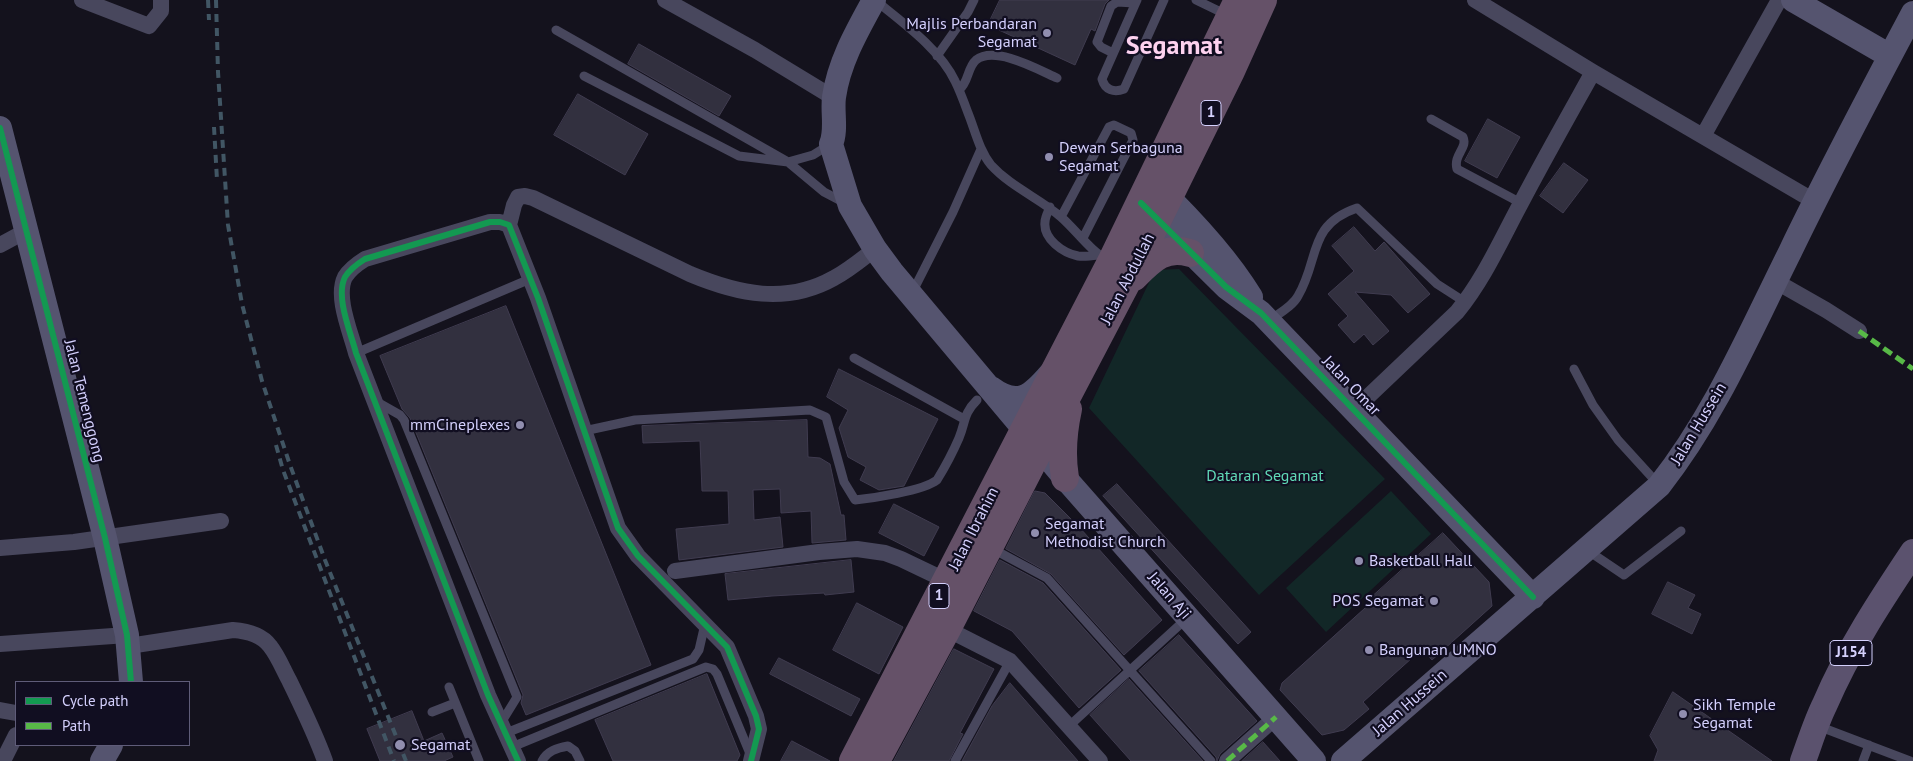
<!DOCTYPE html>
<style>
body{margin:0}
#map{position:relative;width:1913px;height:761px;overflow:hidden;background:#14121d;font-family:"PT Sans",sans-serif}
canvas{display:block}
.legend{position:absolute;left:15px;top:681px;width:175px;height:65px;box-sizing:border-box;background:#110e21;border:1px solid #5f5c79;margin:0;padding:6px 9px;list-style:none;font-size:15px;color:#d4d0fd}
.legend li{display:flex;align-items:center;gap:10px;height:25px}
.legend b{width:25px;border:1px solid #5f5c79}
</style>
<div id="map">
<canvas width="1913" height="761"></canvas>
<ul class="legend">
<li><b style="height:6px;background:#139951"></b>Cycle path</li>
<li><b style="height:6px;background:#58b947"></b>Path</li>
</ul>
</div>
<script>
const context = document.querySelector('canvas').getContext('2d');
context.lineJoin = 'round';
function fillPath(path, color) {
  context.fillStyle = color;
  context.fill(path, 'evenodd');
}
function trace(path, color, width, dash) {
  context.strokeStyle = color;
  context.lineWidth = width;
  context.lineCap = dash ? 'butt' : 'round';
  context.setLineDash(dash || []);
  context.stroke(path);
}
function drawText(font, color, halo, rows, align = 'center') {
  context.font = font + ' "PT Sans",sans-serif';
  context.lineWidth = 4.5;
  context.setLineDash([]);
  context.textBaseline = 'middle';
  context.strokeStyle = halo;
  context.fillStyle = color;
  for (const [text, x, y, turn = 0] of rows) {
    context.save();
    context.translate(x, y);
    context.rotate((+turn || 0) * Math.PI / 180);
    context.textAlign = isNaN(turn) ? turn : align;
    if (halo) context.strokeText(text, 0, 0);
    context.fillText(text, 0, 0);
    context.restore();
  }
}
fillPath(new Path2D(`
 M1179 269 1385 479 1259 595 1089 408 1155 270Z
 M1391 491 1431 534 1326 632 1286 588Z`), '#122727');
const building = new Path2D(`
 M1000 0H1109L1105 4 1095 31 1091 29 1075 65 988 25Z
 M639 44 731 96 719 116 628 64Z
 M578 94 648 134 625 175 554 135Z
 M1488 119 1520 137 1497 178 1465 161Z
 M1564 163 1588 180 1563 213 1540 196Z
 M1354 227 1375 251 1384 242 1430 294 1408 313 1391 295 1355 292 1389 331 1373 345 1364 334 1354 343 1338 325 1348 316 1328 294 1354 271 1332 246Z
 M506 306 651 665 526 715 521 703 523 695 410 418 402 409 380 356Z
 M839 369 938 419 904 486 879 490 860 480 866 467 848 457 839 428 848 410 827 397Z
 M807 420 808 457 820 458 830 464 841 515H844L846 540 812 543 811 511 781 513 780 489 753 490 754 520 780 517 783 547 679 560 676 529 729 524 728 491H702L700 441 643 443 642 426Z
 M1117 484 1251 632 1238 644 1103 496Z
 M1035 491 1045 493 1080 528 1162 620 1124 655 1051 574 1006 549Z
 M894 504 939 527 924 556 879 533Z
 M1443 533 1489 582 1492 606 1432 660 1422 649 1363 702 1369 709 1344 730 1322 735 1280 690 1282 683 1375 599 1373 596Z
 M851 560 854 592 825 595 824 593 772 596 728 600 725 574Z
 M1000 560 1043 583 1121 670 1079 708 1012 631 974 611Z
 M1668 582 1695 595 1688 608 1701 614 1692 634 1652 614Z
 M857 603 903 627 879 674 833 650Z
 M1179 635 1257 721 1220 754 1217 761 1216 757 1139 671Z
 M954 649 994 669 960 733 963 734 949 761H894Z
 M779 658 860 699 851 716 770 674Z
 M707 674 740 755 737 761H613L595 720Z
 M1129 679 1203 761H1131L1090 715Z
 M1010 683 1078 761H962L992 706Z
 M1673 692 1772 761H1654L1658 750 1650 736Z
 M412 711 424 741 442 733 453 757 444 761H380L367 729Z
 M792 741 830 761H781Z
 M1263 742 1280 761H1242Z`);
fillPath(building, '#32303f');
trace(building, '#403c50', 1);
trace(new Path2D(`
 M875 0C902 22 940 49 955 81 960 91 964 102 968 113 975 130 979 150 991 165 1011 187 1039 198 1061 217 1077 231 1090 251 1109 261
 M1137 0 1102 79C1105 90 1114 93 1124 89L1164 0
 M1196 0 1227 15
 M556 30 788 162 813 155 829 145
 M1113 53 1101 47 1097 42 1111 6 1117 2 1135 3
 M937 56 968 12 974 0
 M584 76 739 156 788 162 824 192 845 203
 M959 90C969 82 967 68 976 60 995 45 1039 70 1057 78
 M1431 119 1463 137C1468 148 1453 155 1457 169L1521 203
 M1050 207C1048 212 1045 217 1045 222 1043 239 1063 253 1078 256 1084 257 1091 256 1098 255
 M1061 217 1109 127 1114 125 1131 133 1133 140 1083 238
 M912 293 953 212 981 149
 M1269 321C1278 314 1293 306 1298 296 1320 259 1307 225 1357 208L1437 284 1465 302
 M356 353 530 279
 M854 358 964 419
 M1574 369 1593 405 1618 440 1659 485
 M377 402 400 415 404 420 517 697 501 723
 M584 431 635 420 810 410 826 417 844 482 855 500C873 498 923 491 937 480 945 467 953 452 959 438 966 421 963 414 977 400
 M991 548 1047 578 1211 761
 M1587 550 1624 575 1681 531
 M449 687 479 761
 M432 712 455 703
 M1818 726 1910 761
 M1068 727 1186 619
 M506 733 693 659 699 650 705 624
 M512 747 706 667 713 669 717 674 751 756
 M542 761C547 751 557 748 568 746L575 751 580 761
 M955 761 1010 661
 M1863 761 1869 745`), '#48475d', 9);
trace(new Path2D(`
 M82 0 149 26 161 11V0
 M665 0 755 50 834 98
 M1475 0 1593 72 1814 201
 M1703 136 1779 0
 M509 225 514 205 518 197 525 196 533 198 690 274C738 294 786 305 834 278 849 270 862 259 875 249
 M0 245 26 231
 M1775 281 1826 310 1859 331
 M1355 409 1457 312C1484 279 1501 240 1521 203 1544 159 1569 115 1593 72
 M0 548 74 542 221 521
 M675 571 819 552 857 549 885 553 901 559 947 581
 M947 629 1010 661 1100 761
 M0 644 127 635
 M129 646 233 630C247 631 261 634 270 646 278 656 283 669 289 680 302 707 315 733 325 761
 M0 710 16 713
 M3 761 16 735
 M518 761 488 695 356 353C351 333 335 297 345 277 350 269 357 264 365 259L490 222H500L509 225 538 298 618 528 638 556 727 647 756 716 759 729 751 761
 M1227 761 1276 717`), '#48475d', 16);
trace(new Path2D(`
 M874 0C857 31 839 62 834 97 832 112 837 130 831 144L850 206 875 249 892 272 1065 478 1314 761
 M1793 0 1890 56
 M0 128 105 538 127 635 131 682
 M1156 185C1188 216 1228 259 1251 297
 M1145 207 1226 287 1261 313 1533 597
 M991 388C1018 408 1031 396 1050 374
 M102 761 111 745
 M1343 761 1659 486C1715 415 1750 332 1790 252 1829 171 1871 92 1913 13`), '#55546f', 24);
trace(new Path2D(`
 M1803 761C1810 742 1816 722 1825 704 1848 650 1881 600 1913 552`), '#5b526e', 26);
trace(new Path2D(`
 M1134 277C1151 260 1165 245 1190 253
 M1065 478C1061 454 1063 432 1068 409
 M853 761 1111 262 1238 0
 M876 761 947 629 1040 448 1126 284 1231 71 1263 0`), '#655168', 28);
trace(new Path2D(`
 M208 0 209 20
 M216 0 218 72 228 225 242 304 262 381 290 465 325 560 406 761
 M214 127 217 180
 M276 445 283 470 394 761`), '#415664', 4, [8, 6]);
trace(new Path2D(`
 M1859 331 1913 369
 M1227 761 1276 717`), '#58b947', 5, [10, 5]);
trace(new Path2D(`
 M0 128 105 538 127 635 131 682
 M1141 203 1226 287 1261 313 1533 597
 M518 761 488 695 356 353C351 333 335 297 345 277 350 269 357 264 365 259L490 222H500L509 225 538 298 618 528 638 556 727 647 756 716 759 729 751 761`), '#139951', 6);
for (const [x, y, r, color] of [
 [1047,33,5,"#918eaf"],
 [1049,157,5,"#918eaf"],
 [520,425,5,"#918eaf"],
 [1035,533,5,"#918eaf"],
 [1359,561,5,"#918eaf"],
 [1434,601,5,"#918eaf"],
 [1369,650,5,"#918eaf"],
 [1683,714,5,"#918eaf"],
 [400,745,6,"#918eaf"]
]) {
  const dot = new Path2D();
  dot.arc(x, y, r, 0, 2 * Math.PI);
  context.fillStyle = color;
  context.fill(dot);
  trace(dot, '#110e21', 2);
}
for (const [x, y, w] of [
 [1211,113,20],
 [939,596,20],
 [1851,653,42]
]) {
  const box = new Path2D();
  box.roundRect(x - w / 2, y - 12.5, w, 25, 4);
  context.fillStyle = '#110e21';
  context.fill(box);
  trace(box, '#d4d0fd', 1);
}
drawText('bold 15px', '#d4d0fd', null, [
 ["1",1211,113],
 ["1",939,596],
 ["J154",1851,653]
]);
drawText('16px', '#d4d0fd', '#110e21', [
 ["Majlis Perbandaran",1037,24,"right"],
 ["Segamat",1037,42,"right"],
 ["Dewan Serbaguna",1059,148],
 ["Segamat",1059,166],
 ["mmCineplexes",510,425,"right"],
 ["Segamat",1045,524],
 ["Methodist Church",1045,542],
 ["Basketball Hall",1369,561],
 ["POS Segamat",1424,601,"right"],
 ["Bangunan UMNO",1379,650],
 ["Sikh Temple",1693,705],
 ["Segamat",1693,723],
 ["Segamat",411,745]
], 'left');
drawText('16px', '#d4d0fd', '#110e21', [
 ["Jalan Abdullah",1128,279,-63],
 ["Jalan Omar",1351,386,46],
 ["Jalan Temenggong",84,401,76],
 ["Jalan Hussein",1699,424,-59],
 ["Jalan Ibrahim",974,529,-63],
 ["Jalan Aji",1169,596,49],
 ["Jalan Hussein",1410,703,-41]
]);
drawText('16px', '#60d9b7', '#110e21', [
 ["Dataran Segamat",1265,476]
]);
drawText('bold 26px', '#fdd2ef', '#110e21', [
 ["Segamat",1174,47]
]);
</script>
